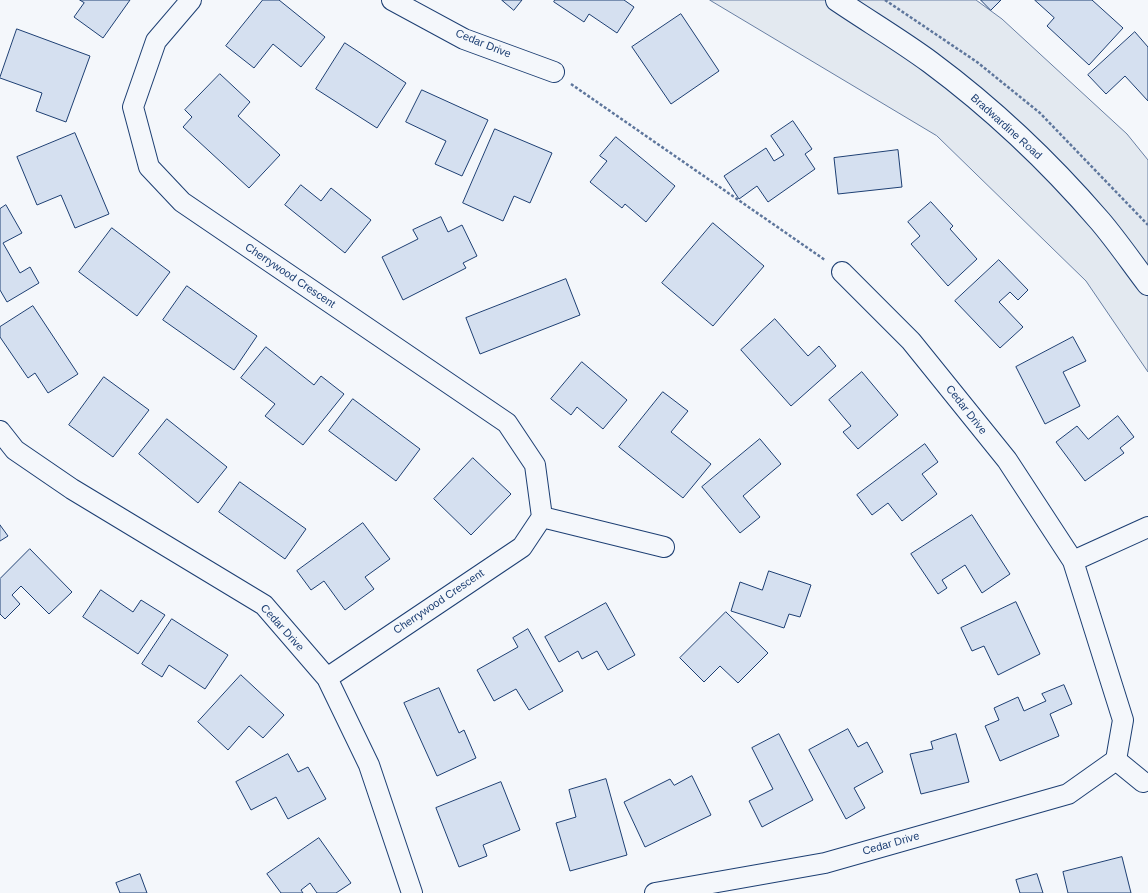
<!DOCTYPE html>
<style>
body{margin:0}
canvas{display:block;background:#f4f7fb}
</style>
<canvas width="1148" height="893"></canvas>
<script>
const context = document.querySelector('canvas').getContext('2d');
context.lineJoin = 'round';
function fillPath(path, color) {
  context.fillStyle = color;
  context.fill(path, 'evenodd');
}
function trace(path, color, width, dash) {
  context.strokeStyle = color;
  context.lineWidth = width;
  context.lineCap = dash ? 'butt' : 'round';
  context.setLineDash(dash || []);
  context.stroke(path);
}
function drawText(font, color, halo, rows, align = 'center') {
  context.font = font + ' Helvetica,sans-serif';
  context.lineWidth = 3;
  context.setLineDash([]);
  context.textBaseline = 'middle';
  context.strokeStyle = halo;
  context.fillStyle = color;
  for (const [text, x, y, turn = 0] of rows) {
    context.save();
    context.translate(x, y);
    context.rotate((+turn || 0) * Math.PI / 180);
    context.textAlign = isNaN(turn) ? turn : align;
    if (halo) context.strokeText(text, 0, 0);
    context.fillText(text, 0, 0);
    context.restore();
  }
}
const green = new Path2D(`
 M710 0H976L1002 19 1127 134 1148 160V372L1086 281 937 136Z`);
fillPath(green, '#e3e9f0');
trace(green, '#687fa3', 1);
const building = new Path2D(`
 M80 0H130L103 38 74 17 84 3Z
 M263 0H279L325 37 301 67 273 44 254 68 226 46Z
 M502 0H522L514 10Z
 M555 0H624L634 7 617 33 589 14 584 22 554 2Z
 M981 0H1001L991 10Z
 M1035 0H1092L1123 28 1089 65 1047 26 1054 18Z
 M681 14 719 71 671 104 632 47Z
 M17 29 90 56 66 122 36 111 42 93 0 78Z
 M1135 32 1148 47V101L1125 76 1106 94 1088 75Z
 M345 43 406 83 377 128 316 89Z
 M220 74 250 102 238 116 280 155 249 188 183 127 192 117 185 110Z
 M422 90 488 120 462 176 435 164 446 141 406 122Z
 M793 121 812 149 805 154 815 169 768 202 757 186 739 199 724 176 766 148 774 161 784 155 771 136Z
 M495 129 552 153 530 203 514 196 503 221 463 203Z
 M75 133 109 214 75 228 61 195 37 205 17 157Z
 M616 137 675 186 646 222 625 204 622 208 590 182 607 161 600 156Z
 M898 150 902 187 838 194 834 158Z
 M301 185 321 201 331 188 371 220 345 253 285 205Z
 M931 202 953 226 950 229 977 259 948 286 911 244 920 236 908 222Z
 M6 205 22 233 3 243 20 273 30 267 39 283 7 302 0 290V209Z
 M441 217 448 232 462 225 477 256 463 263 466 268 403 300 382 257 418 239 413 230Z
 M713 223 764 266 713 326 662 283Z
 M112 228 170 272 137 316 79 272Z
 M999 260 1028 290 1018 300 1010 292 999 302 1023 327 1000 348 955 301Z
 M566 279 580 315 480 354 466 318Z
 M187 286 257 336 234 370 163 320Z
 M33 306 78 374 48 393 35 373 28 378 0 337V327Z
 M775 319 808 356 819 346 836 366 791 406 741 350Z
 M1073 337 1086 361 1063 372 1080 406 1045 424 1016 367Z
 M266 347 314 385 321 376 344 394 303 445 265 416 275 404 241 378Z
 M582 362 627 400 603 429 577 407 571 415 551 399Z
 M862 372 898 415 858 449 843 432 851 426 829 400Z
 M104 377 149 410 113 457 69 425Z
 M663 392 688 411 671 432 711 464 683 498 619 447Z
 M353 399 420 449 396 481 329 431Z
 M1118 416 1134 437 1120 448 1124 453 1085 481 1056 442 1077 426 1088 439Z
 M167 419 227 467 198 503 139 454Z
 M760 439 781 464 743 496 760 517 740 533 702 487Z
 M925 444 938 462 922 474 937 494 902 521 888 503 872 515 857 495Z
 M473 458 511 494 471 535 434 499Z
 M240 482 306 529 285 559 219 512Z
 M972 515 1010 574 982 593 965 565 942 580 947 588 938 594 911 554Z
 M363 523 390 559 365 577 374 589 345 610 324 581 311 590 297 571Z
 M0 525 8 536 0 541Z
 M30 549 72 592 49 614 21 586 12 595 20 604 5 619 0 614V579Z
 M769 571 811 585 800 617 789 614 784 628 731 611 740 582 762 590Z
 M101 590 133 612 141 600 165 615 138 654 83 617Z
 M1016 602 1040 654 998 675 984 646 972 651 961 628Z
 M606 603 635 655 608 670 597 651 582 659 578 651 559 662 545 637Z
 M726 612 768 653 738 683 720 666 704 682 680 658Z
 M172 619 228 655 205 689 169 665 162 677 142 664Z
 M528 629 563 691 529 710 516 689 494 701 477 670 518 647 513 638Z
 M241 675 284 715 263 738 249 726 228 750 198 722Z
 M1064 685 1072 704 1050 714 1059 736 1000 761 985 726 999 720 994 708 1018 697 1024 711 1046 701 1042 694Z
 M439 688 459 733 464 730 476 758 437 776 404 703Z
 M848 729 858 747 867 742 883 772 854 788 865 808 846 819 809 750Z
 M779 734 813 800 762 827 749 801 773 789 752 748Z
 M956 734 969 782 921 794 910 754 933 749 931 742Z
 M288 754 298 772 308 767 326 799 288 819 276 797 251 810 236 782Z
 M692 776 711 815 645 847 624 802 670 779 674 785Z
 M606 779 627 855 570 871 556 823 576 817 569 790Z
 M501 782 520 830 483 845 487 856 459 867 436 808Z
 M319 838 351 883 336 893H317L310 883 301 890 303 893H281L267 874Z
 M1122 857 1131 893H1068L1063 872Z
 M140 874 147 893H120L116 883Z
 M1037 874 1043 893H1020L1016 880Z`);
fillPath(building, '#d5e0f0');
trace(building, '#1d3f73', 1);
const minor = new Path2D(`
 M191 0 156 41 133 107 149 167 182 202 507 423 535 465 542 517 522 547 327 678
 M392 0 464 39 554 72
 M0 431 15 450 72 489 264 605 327 678 369 765 412 893
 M542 517 664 547
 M1073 561 1148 527
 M1116 760 1143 782
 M655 893 825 863 1068 794 1116 760 1123 720 1073 561 1007 460 911 341 842 272`);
const secondary = new Path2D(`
 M837 0C868 21 900 40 930 62 992 108 1050 163 1100 221 1117 241 1132 263 1148 284`);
trace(minor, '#1d3f73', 22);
trace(secondary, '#1d3f73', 24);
trace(new Path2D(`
 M885 0 977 62 1040 113 1148 225
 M571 84 825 260`), '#5e769c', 2.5, [3, 2]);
trace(minor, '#f4f7fb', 20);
trace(secondary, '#f4f7fb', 22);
drawText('11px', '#1d3f73', '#f4f7fb', [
 ["Cedar Drive",483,44,22],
 ["Bradwardine Road",1006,127,42],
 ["Cherrywood Crescent",290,276,34],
 ["Cedar Drive",966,410,52],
 ["Cherrywood Crescent",439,602,-34],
 ["Cedar Drive",282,628,48],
 ["Cedar Drive",891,844,-16]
]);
</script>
